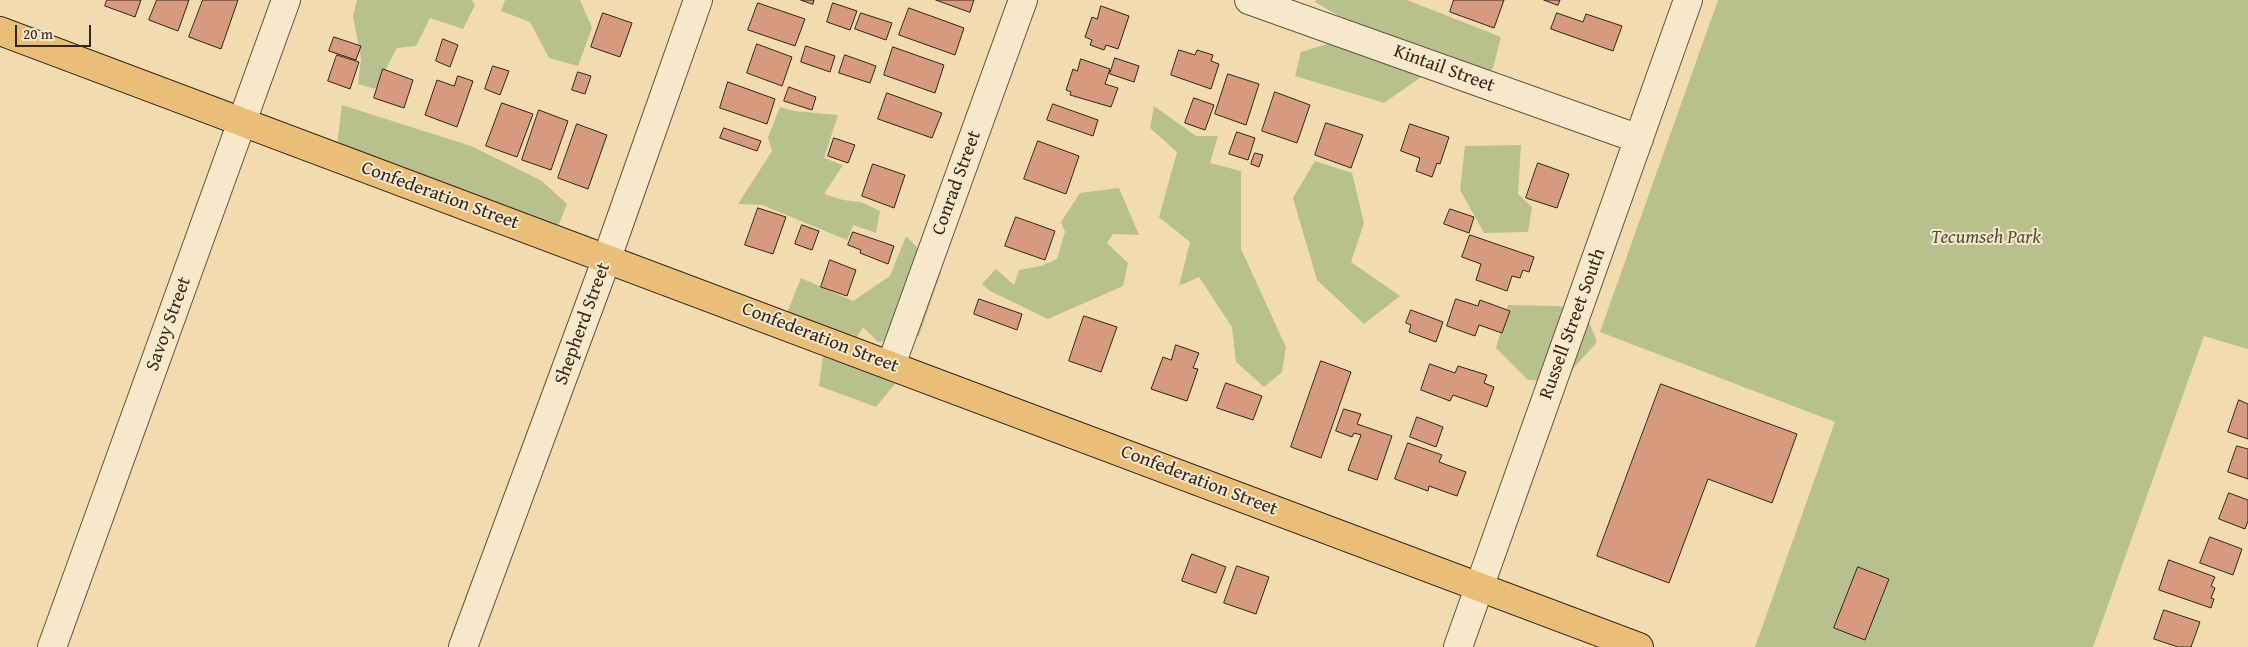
<!DOCTYPE html>
<style>
body{margin:0}
#map{position:relative;width:2248px;height:647px;overflow:hidden;background:#f2dbaf;font-family:"Gentium Book Plus",serif}
canvas{display:block}
.scale{position:absolute;left:15px;top:25px;width:76px;height:22px;box-sizing:border-box;border:2px solid #32261d;border-top:0;padding-left:6px;font-size:15px;line-height:18px;white-space:nowrap;color:#32261d;-webkit-text-stroke:4px #f7e8cb;paint-order:stroke}
</style>
<div id="map">
<canvas width="2248" height="647"></canvas>
<div class="scale">20 m</div>
</div>
<script>
const context = document.querySelector('canvas').getContext('2d');
context.lineJoin = 'round';
function fillPath(path, color) {
  context.fillStyle = color;
  context.fill(path, 'evenodd');
}
function trace(path, color, width, dash) {
  context.strokeStyle = color;
  context.lineWidth = width;
  context.lineCap = dash ? 'butt' : 'round';
  context.setLineDash(dash || []);
  context.stroke(path);
}
function drawText(font, color, halo, rows, align = 'center') {
  context.font = font + ' "Gentium Book Plus",serif';
  context.lineWidth = 4;
  context.setLineDash([]);
  context.textBaseline = 'middle';
  context.strokeStyle = halo;
  context.fillStyle = color;
  for (const [text, x, y, turn = 0] of rows) {
    context.save();
    context.translate(x, y);
    context.rotate((+turn || 0) * Math.PI / 180);
    context.textAlign = isNaN(turn) ? turn : align;
    if (halo) context.strokeText(text, 0, 0);
    context.fillText(text, 0, 0);
    context.restore();
  }
}
fillPath(new Path2D(`
 M357 0H472L475 5 463 29 430 18 416 46 397 48 375 89 358 84 361 59 353 16Z
 M505 0H580L592 28 578 66 549 58 530 22 501 11Z
 M1316 0H1407L1501 37 1493 68 1470 86 1449 60 1424 46V75L1384 103 1295 76 1301 52 1343 39 1349 22 1315 2Z
 M1718 0H2248V349L2204 336 2093 647H1755L1835 422 1600 332Z
 M342 105 471 146 542 181 567 204 557 229 336 153Z
 M1154 106 1196 136H1218L1210 163 1241 171V249L1286 347 1282 372 1264 387 1236 362 1232 327 1199 277 1179 286 1190 242 1159 217 1177 152 1150 128Z
 M780 107 794 111 838 115 824 158 843 165 824 194 843 200 861 202 880 211 876 233 853 225 847 240 762 205 738 204 772 151 768 137Z
 M1521 145 1518 194 1532 207 1528 232 1484 233 1460 190 1465 146Z
 M1315 161 1352 173 1364 223 1351 262 1400 296 1364 324 1317 280 1293 198Z
 M1119 188 1139 235 1113 234 1107 243 1128 263 1123 286 1048 319 990 291 982 284 996 269 1014 285 1019 270 1041 266 1057 259 1065 232 1061 222 1080 193Z
 M906 236 941 272 919 336 878 342 863 327 854 342 899 379 876 407 819 386 826 335 787 313 801 278 853 301 890 276Z
 M1508 305 1560 306 1588 320 1597 342 1562 381 1528 380 1496 348Z`), '#b8c18d');
const building = new Path2D(`
 M107 0H141L135 17 105 6Z
 M157 0H189L178 31 149 20Z
 M203 0H238L221 49 189 37Z
 M801 0H814L813 4Z
 M936 0H974L970 12Z
 M1454 0H1504L1494 28 1450 12Z
 M1544 0H1560L1558 5Z
 M758 3 805 19 795 46 748 30Z
 M833 3 857 11 850 30 827 22Z
 M1101 6 1129 16 1118 49 1106 45 1104 50 1090 45 1092 40 1085 37 1092 17 1097 19Z
 M909 8 964 28 955 55 899 35Z
 M603 13 632 23 620 57 591 47Z
 M861 13 892 23 886 40 855 29Z
 M1557 13 1583 22 1586 14 1622 26 1613 51 1551 29Z
 M334 37 361 46 356 60 329 51Z
 M443 39 458 45 450 67 436 61Z
 M757 44 792 57 782 86 747 73Z
 M806 46 835 56 830 72 801 62Z
 M893 47 944 65 935 93 884 75Z
 M1179 50 1195 55 1197 50 1213 55 1211 61 1219 64 1211 89 1171 75Z
 M337 55 359 62 350 89 328 81Z
 M845 55 876 66 870 83 839 73Z
 M1115 58 1139 66 1134 82 1110 74Z
 M1081 59 1110 69 1105 84 1118 88 1111 107 1070 95 1071 92 1066 90 1073 69 1077 71Z
 M493 66 509 71 500 95 485 89Z
 M383 69 413 80 404 108 374 98Z
 M578 72 591 76 585 94 572 90Z
 M1228 74 1259 84 1246 125 1215 114Z
 M458 76 473 81 457 127 425 115 437 80 454 86Z
 M728 82 775 99 767 124 720 108Z
 M789 87 816 97 812 110 784 101Z
 M1275 92 1310 105 1297 143 1262 131Z
 M887 93 942 113 932 138 878 119Z
 M1194 98 1214 105 1205 130 1185 123Z
 M502 103 533 114 517 157 486 146Z
 M1053 104 1098 120 1093 136 1047 120Z
 M539 110 568 121 551 170 522 160Z
 M1326 123 1363 135 1351 168 1315 155Z
 M577 124 607 135 588 189 558 178Z
 M1410 124 1449 137 1440 164 1437 163 1432 177 1416 171 1420 158 1401 151Z
 M724 128 761 141 757 151 720 138Z
 M1237 132 1255 138 1248 160 1229 154Z
 M834 138 855 145 848 163 828 156Z
 M1038 141 1079 156 1066 194 1024 179Z
 M1255 153 1263 155 1259 167 1251 164Z
 M1538 163 1569 174 1557 208 1526 198Z
 M873 164 905 175 894 208 862 196Z
 M758 208 786 217 773 254 745 245Z
 M1450 209 1474 217 1469 233 1444 224Z
 M1016 217 1055 231 1045 260 1005 246Z
 M802 225 819 231 812 250 795 244Z
 M853 232 894 246 888 264 860 253 861 250 848 245Z
 M1470 235 1534 257 1529 272 1523 270 1520 278 1512 276 1507 291 1476 280 1481 264 1462 257Z
 M830 260 856 270 847 296 821 287Z
 M979 299 1022 314 1017 330 974 314Z
 M1456 299 1478 306 1480 300 1510 311 1502 333 1479 325 1475 336 1447 326Z
 M1411 310 1443 322 1436 342 1409 332 1411 325 1406 323Z
 M1084 316 1117 327 1101 372 1069 361Z
 M1176 345 1199 353 1193 368 1198 369 1187 401 1151 389 1163 357 1171 360Z
 M1321 361 1351 372 1321 458 1291 447Z
 M1430 364 1455 373 1458 366 1487 375 1484 383 1494 387 1487 407 1453 395 1450 401 1421 390Z
 M1226 383 1262 396 1253 420 1217 408Z
 M1661 384 1797 434 1772 503 1708 479 1669 583 1597 556Z
 M2239 400 2248 404V439L2228 432Z
 M1344 409 1361 414 1357 424 1392 436 1377 480 1348 470 1361 435 1354 433 1352 437 1336 431Z
 M1417 417 1443 427 1436 447 1410 437Z
 M1408 443 1442 455 1439 462 1466 472 1457 496 1429 486 1428 491 1395 479Z
 M2237 446 2248 449V479L2228 472Z
 M2229 493 2248 500V521L2245 529 2219 519Z
 M2210 537 2242 549 2233 575 2200 563Z
 M1192 554 1226 567 1216 593 1182 581Z
 M2169 560 2215 577 2211 586 2215 588 2211 598 2214 599 2211 608 2159 590Z
 M1237 566 1269 577 1256 614 1224 603Z
 M1858 567 1889 579 1865 640 1834 628Z
 M2164 610 2200 622 2191 647H2178L2154 639Z`);
fillPath(building, '#d69a7e');
trace(building, '#32261d', 1);
const minor = new Path2D(`
 M1249 0 1639 139
 M891 365 1023 0
 M52 647 286 0
 M463 647 607 258 698 0
 M1458 647 1688 0`);
const major = new Path2D(`
 M0 31 1639 647`);
trace(minor, '#625342', 30);
trace(major, '#32261d', 30);
trace(minor, '#f7e8cb', 28);
trace(major, '#e9be78', 28);
drawText('19px', '#32261d', '#f7e8cb', [
 ["Kintail Street",1444,69,20],
 ["Conrad Street",957,183,-70],
 ["Confederation Street",440,196,20],
 ["Savoy Street",169,324,-70],
 ["Shepherd Street",583,324,-70],
 ["Russell Street South",1573,324,-70],
 ["Confederation Street",820,338,21],
 ["Confederation Street",1199,481,21]
]);
drawText('italic 19px', '#544d39', '#f7e8cb', [
 ["Tecumseh Park",1986,238]
]);
</script>
